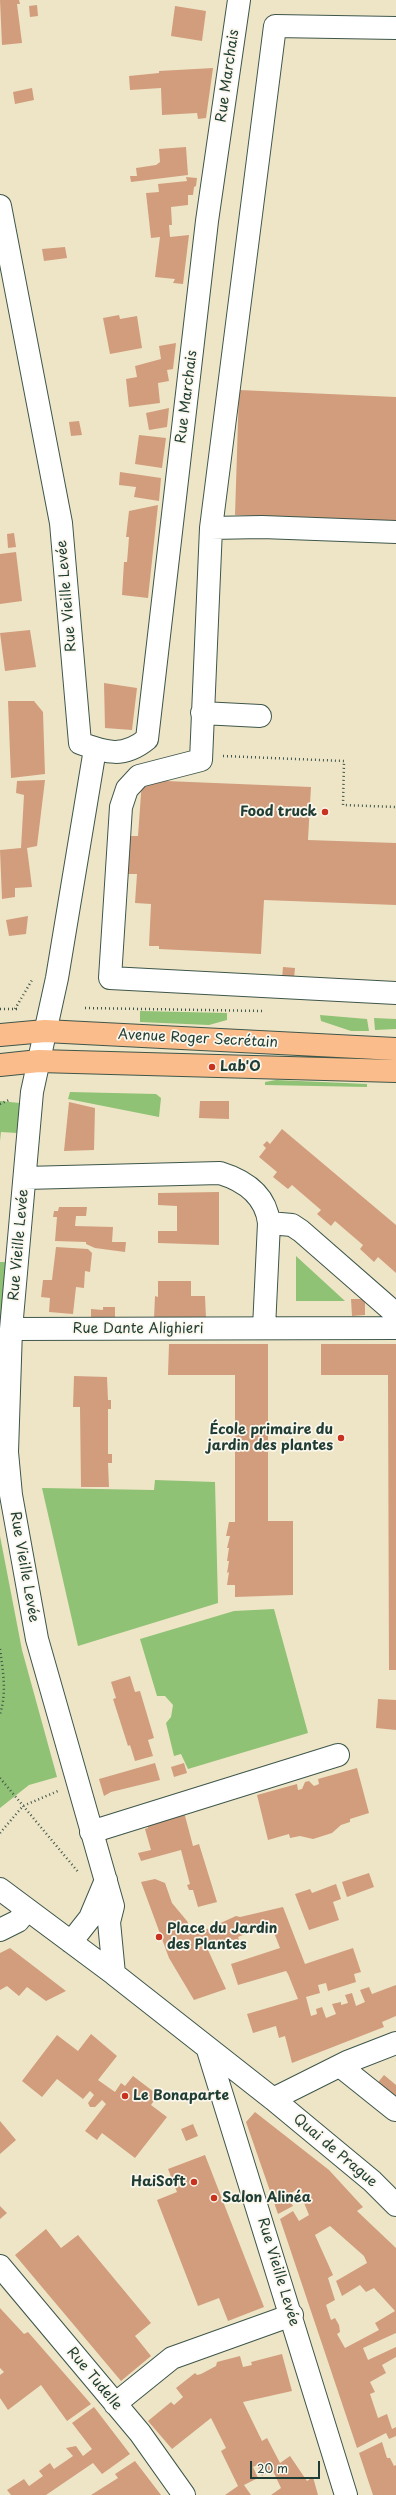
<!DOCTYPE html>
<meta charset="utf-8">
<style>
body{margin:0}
#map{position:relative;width:396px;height:2495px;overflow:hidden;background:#eee5c7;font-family:"Playpen Sans",sans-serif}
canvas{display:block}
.scale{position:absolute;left:250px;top:2461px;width:70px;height:18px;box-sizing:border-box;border:2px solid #1f3d34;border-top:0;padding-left:5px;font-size:12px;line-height:14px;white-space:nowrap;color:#1f3d34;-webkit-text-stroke:3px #fbf7ec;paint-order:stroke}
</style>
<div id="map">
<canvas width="396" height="2495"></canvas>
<div class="scale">20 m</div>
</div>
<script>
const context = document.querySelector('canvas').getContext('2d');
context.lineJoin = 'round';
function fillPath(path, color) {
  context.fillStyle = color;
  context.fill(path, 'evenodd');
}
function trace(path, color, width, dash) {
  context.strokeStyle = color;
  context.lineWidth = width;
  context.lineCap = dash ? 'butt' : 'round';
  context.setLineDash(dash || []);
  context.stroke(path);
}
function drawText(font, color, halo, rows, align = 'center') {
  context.font = font + ' "Playpen Sans",sans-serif';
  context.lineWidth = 3.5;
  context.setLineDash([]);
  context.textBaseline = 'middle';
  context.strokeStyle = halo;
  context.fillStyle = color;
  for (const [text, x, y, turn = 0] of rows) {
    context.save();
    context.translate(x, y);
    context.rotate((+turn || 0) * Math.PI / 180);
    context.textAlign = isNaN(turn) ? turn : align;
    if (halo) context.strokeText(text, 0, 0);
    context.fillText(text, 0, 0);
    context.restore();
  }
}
fillPath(new Path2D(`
 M140 1011 227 1013V1020L209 1025 140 1022Z
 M320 1015 367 1019 369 1031H351L321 1021Z
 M374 1018 396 1019V1029L375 1030Z
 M276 1080 367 1084V1087L265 1085V1082Z
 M70 1092 156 1094 161 1098 159 1117 68 1099Z
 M0 1101 20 1103 17 1133 1 1132 0 1141Z
 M296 1256 345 1301H296Z
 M0 1262H7L0 1364Z
 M155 1480 215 1482 218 1603 78 1646 42 1488 154 1490Z
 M0 1536 22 1650 57 1777 29 1785 0 1808Z
 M274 1609 308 1733 188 1769 181 1754 174 1756 166 1723 171 1717 173 1705 165 1696H157L140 1639 234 1611Z`), '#8fc274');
fillPath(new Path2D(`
 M0 0H19L20 4H17L22 43 2 45Z
 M37 5 38 16 30 17 29 6Z
 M175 6 206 11 202 41 171 36Z
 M213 68 206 118 198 119 197 113 162 115 161 88 130 90 129 76 159 73V71Z
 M32 88 34 100 15 104 13 92Z
 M186 147 188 175 131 182 130 176H137L136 168 156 165 160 162 159 149Z
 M186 177 197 178 196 186 194 187 193 195H188V205L171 207 172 225H169L170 237 189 235 183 284 173 283 175 279 155 277 160 237 151 238 146 193 159 192 158 184 187 181Z
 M65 247 67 258 44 261 42 249Z
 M119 315 120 319 137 316 142 348 110 354 103 318Z
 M176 343 173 369 167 370 169 381 158 383 160 403 129 407 126 379 137 377 135 366 161 359 159 346Z
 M239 390 396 397V523L235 515Z
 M169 408 167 427 149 430 146 413Z
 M79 421 82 435 71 436 69 422Z
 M139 435 166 438 162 468 135 464Z
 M120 472 161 478 159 501 134 497 136 487 119 485Z
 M158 505 148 598 122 595 124 562H127L128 550 129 537H126L129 511Z
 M14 533 16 547 8 548 7 534Z
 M16 552 22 601 0 604V554Z
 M30 630 36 667 5 671 0 633Z
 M104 683 137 688 132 730 105 728Z
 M8 701H34L43 712 45 774 11 778Z
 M45 780 37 846 27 848 32 887 15 888V897L2 899 0 850 21 848 24 795 16 793 17 781Z
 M142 780 311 787 308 840 396 843V905L264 900 261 954 159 949V946H149L151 904 135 903 137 874H128L129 836H138Z
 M28 916 26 934 9 936 6 920Z
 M283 967 295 968 294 979H282Z
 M200 1101H229V1119L199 1118Z
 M69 1102 95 1108 94 1150 64 1151Z
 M282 1129 396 1225V1273L378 1257 374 1262 360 1249 363 1245 335 1221 331 1226 317 1214 321 1210 292 1185 288 1189 273 1177 277 1172 259 1157 266 1148 263 1145 267 1141 270 1144Z
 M219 1192V1245L158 1243V1231H177V1206L158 1205V1193Z
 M59 1207H87L86 1216H76L75 1226 113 1227 112 1242H126L125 1252 95 1248 86 1244V1242L55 1241 57 1217H53L54 1211H58Z
 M56 1247 88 1249 92 1253 90 1272 85 1271 84 1288 76 1287 73 1314 49 1312 50 1298 41 1297 43 1280H52Z
 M158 1281H191V1296H205L206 1318 154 1319 155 1296 158 1297Z
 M351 1299H365V1315L352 1316Z
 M103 1307H115V1319L91 1320V1309L103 1310Z
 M169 1344H268V1521H293V1595L235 1597V1585H227L229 1572 227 1573 229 1561H227L229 1548H227L230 1536H226L229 1522H235V1375H168Z
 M321 1344H396V1670H389L388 1375H321Z
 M74 1376 107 1377 108 1400H111V1409H108V1454H112V1463H108L109 1487H81L80 1407H73Z
 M130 1676 135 1692 140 1691 154 1738 148 1740 153 1756 135 1761 130 1745 128 1746 113 1699 116 1698 111 1682Z
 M378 1699 396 1700V1730L376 1728Z
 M155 1763 160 1780 111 1792 104 1796 99 1779Z
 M184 1763 187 1773 174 1777 171 1767Z
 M357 1768 369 1813 350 1819V1822L341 1825 332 1833 313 1839 300 1836 290 1838 289 1834 268 1840 257 1795 297 1784 298 1790 302 1789 305 1782 309 1781 314 1786 319 1784 318 1779Z
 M184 1812 193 1846 199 1844 217 1902 198 1907 193 1890H189L187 1885 190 1884 181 1850 141 1861 138 1853 151 1850 145 1829 148 1828 147 1823Z
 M369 1873 374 1887 347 1897 342 1882Z
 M155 1879 165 1883 172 1903 187 1921 194 1935 236 1916 240 1917 283 1907 305 1964 353 1948 361 1972 354 1974 356 1982 328 1991 326 1983 318 1985 320 1993 306 1997 311 2016 317 2014 316 2009 322 2007 326 2018 336 2014 332 2004 341 2002V2005L348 2003 345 1995 352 1993 356 2006 365 2002 360 1990 369 1987 372 1994 396 1985V2016L382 2022 384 2027 292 2063 285 2036 279 2038 276 2026 253 2033 247 2014 298 1999 288 1974 286 1971 238 1985 231 1964 280 1948 273 1930 270 1931 269 1927 251 1932 238 1937 239 1940 231 1944 230 1941 208 1950 226 1989 194 2000 169 1958 141 1882Z
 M336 1884 341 1899 333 1902 339 1920 309 1930 295 1894 310 1889 312 1893Z
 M10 1948 23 1958 66 1991 46 2001 27 1987 19 1996 7 1986 0 1990V1953Z
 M91 2034 117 2056 98 2080 115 2092 121 2083 125 2086 133 2076 158 2095 151 2105 167 2117 135 2158 102 2133 97 2140 85 2131 106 2104 102 2100 95 2107H90L88 2103 94 2095 90 2091 83 2099 57 2079 42 2097 22 2081 57 2035 78 2051Z
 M384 2075 396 2085V2104L375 2086Z
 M255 2112 329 2170 363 2207 357 2211 396 2248V2333L363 2348 368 2360 396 2347V2357L382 2365 386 2373 370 2382 375 2392 370 2394 378 2418 387 2414 392 2429 396 2427V2436L389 2439 386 2433 357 2448 280 2219 293 2211 299 2221 309 2215 302 2198 305 2196 299 2188 287 2196 293 2206 278 2214 246 2122ZM330 2226 364 2256 367 2263 336 2281 342 2296 360 2285 366 2292 374 2288 395 2311 375 2323 379 2330 345 2348 337 2334 340 2332 339 2325 335 2318 331 2320 326 2305 335 2300 328 2278 333 2275 315 2235Z
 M0 2121 16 2140 0 2154Z
 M193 2124 198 2136 186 2141 181 2129Z
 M205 2155 264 2307 228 2321 219 2298 198 2306 157 2200 177 2192 168 2169Z
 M0 2206 7 2213 0 2219Z
 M46 2229 61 2248 78 2235 151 2323 135 2336 151 2356 121 2381 15 2255Z
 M0 2308 24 2334 28 2332 91 2404 67 2421 41 2385 8 2410 0 2398V2375L4 2372 0 2368Z
 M282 2354 292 2391 243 2402 262 2441 267 2438 280 2463 290 2456 307 2481 313 2477 318 2495H271L281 2488 272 2469 262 2476 257 2465 253 2467 258 2478 244 2485 251 2495H225L238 2486 221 2451 226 2448 211 2418 172 2449 148 2421 171 2402 174 2405 183 2397 176 2388 195 2373 197 2375 201 2374 216 2366 217 2362 240 2356 243 2367 252 2365 251 2362Z
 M94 2407 130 2454 102 2474 93 2463 46 2495H11L7 2490 24 2479 29 2486 43 2476 39 2471 50 2463 54 2469 73 2456 66 2448 76 2446 83 2456 92 2449 72 2423Z
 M382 2442 387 2458H390L394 2466 396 2465V2495H373L359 2453Z
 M135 2461 161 2495H91L118 2478 115 2474Z`), '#d19d7d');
const minor = new Path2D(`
 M396 28 275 26 211 528 201 760 139 776 127 789 121 807 110 978 396 993
 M0 206 61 523 80 743C106 753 124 758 147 739L207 221 239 0
 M211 528 262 527 396 532
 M202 713 260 716
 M95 749 57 978 32 1092 11 1329 7 1452 11 1495 37 1639 113 1906 109 1922 114 1974
 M25 1178 220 1173C246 1181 266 1196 269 1223
 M264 1328 269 1223 292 1225 301 1231 396 1314
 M11 1329 396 1328
 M91 1832 338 1755
 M0 1889 114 1974 273 2099 372 2181 396 2205
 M0 1930 18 1921 27 1910
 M71 1942 90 1918 106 1880
 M208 2050 346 2495
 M340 2066 395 2110
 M273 2099 347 2062 396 2043
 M0 2266 140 2433 184 2495
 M115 2404 172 2358 292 2315`);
const major = new Path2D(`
 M0 1035 45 1031 396 1049
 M0 1065 39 1061 396 1071`);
trace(minor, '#3e564a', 24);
trace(major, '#3e564a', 24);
trace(new Path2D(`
 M223 756 344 761 343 805 396 807
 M85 1008 262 1011
 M0 1009H18
 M15 1009 32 980
 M0 1104 9 1100
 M0 1649C3 1672 7 1692 0 1714
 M0 1778 79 1873
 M0 1833 23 1806 58 1791`), '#3e564a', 2.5, [1, 3]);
trace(minor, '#fff', 22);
trace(major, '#f9bc8a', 22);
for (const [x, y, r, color] of [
 [325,812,4,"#c8321e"],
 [212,1067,4,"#c8321e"],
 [341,1438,4,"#c8321e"],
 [159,1937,4,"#c8321e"],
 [125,2096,4,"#c8321e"],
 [194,2182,4,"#c8321e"],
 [214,2198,4,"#c8321e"]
]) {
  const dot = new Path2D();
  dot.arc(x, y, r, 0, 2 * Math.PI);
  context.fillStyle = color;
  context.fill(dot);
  trace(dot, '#fbf7ec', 1.5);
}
drawText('14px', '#1f3d34', '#fbf7ec', [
 ["Rue Marchais",228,76,-82],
 ["Rue Marchais",187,397,-83],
 ["Rue Vieille Levée",67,596,-95],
 ["Avenue Roger Secrétain",198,1039,3],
 ["Rue Vieille Levée",19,1245,-85],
 ["Rue Dante Alighieri",138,1329],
 ["Rue Vieille Levée",24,1567,80],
 ["Quai de Prague",335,2151,40],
 ["Rue Vieille Levée",278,2272,73],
 ["Rue Tudelle",94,2379,50]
]);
drawText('bold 14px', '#1f3d34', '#fbf7ec', [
 ["Food truck",317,812,"right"],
 ["Lab'O",220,1067],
 ["École primaire du",333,1430,"right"],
 ["jardin des plantes",333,1446,"right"],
 ["Place du Jardin",167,1929],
 ["des Plantes",167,1945],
 ["Le Bonaparte",133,2096],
 ["HaiSoft",186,2182,"right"],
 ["Salon Alinéa",222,2198]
], 'left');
</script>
